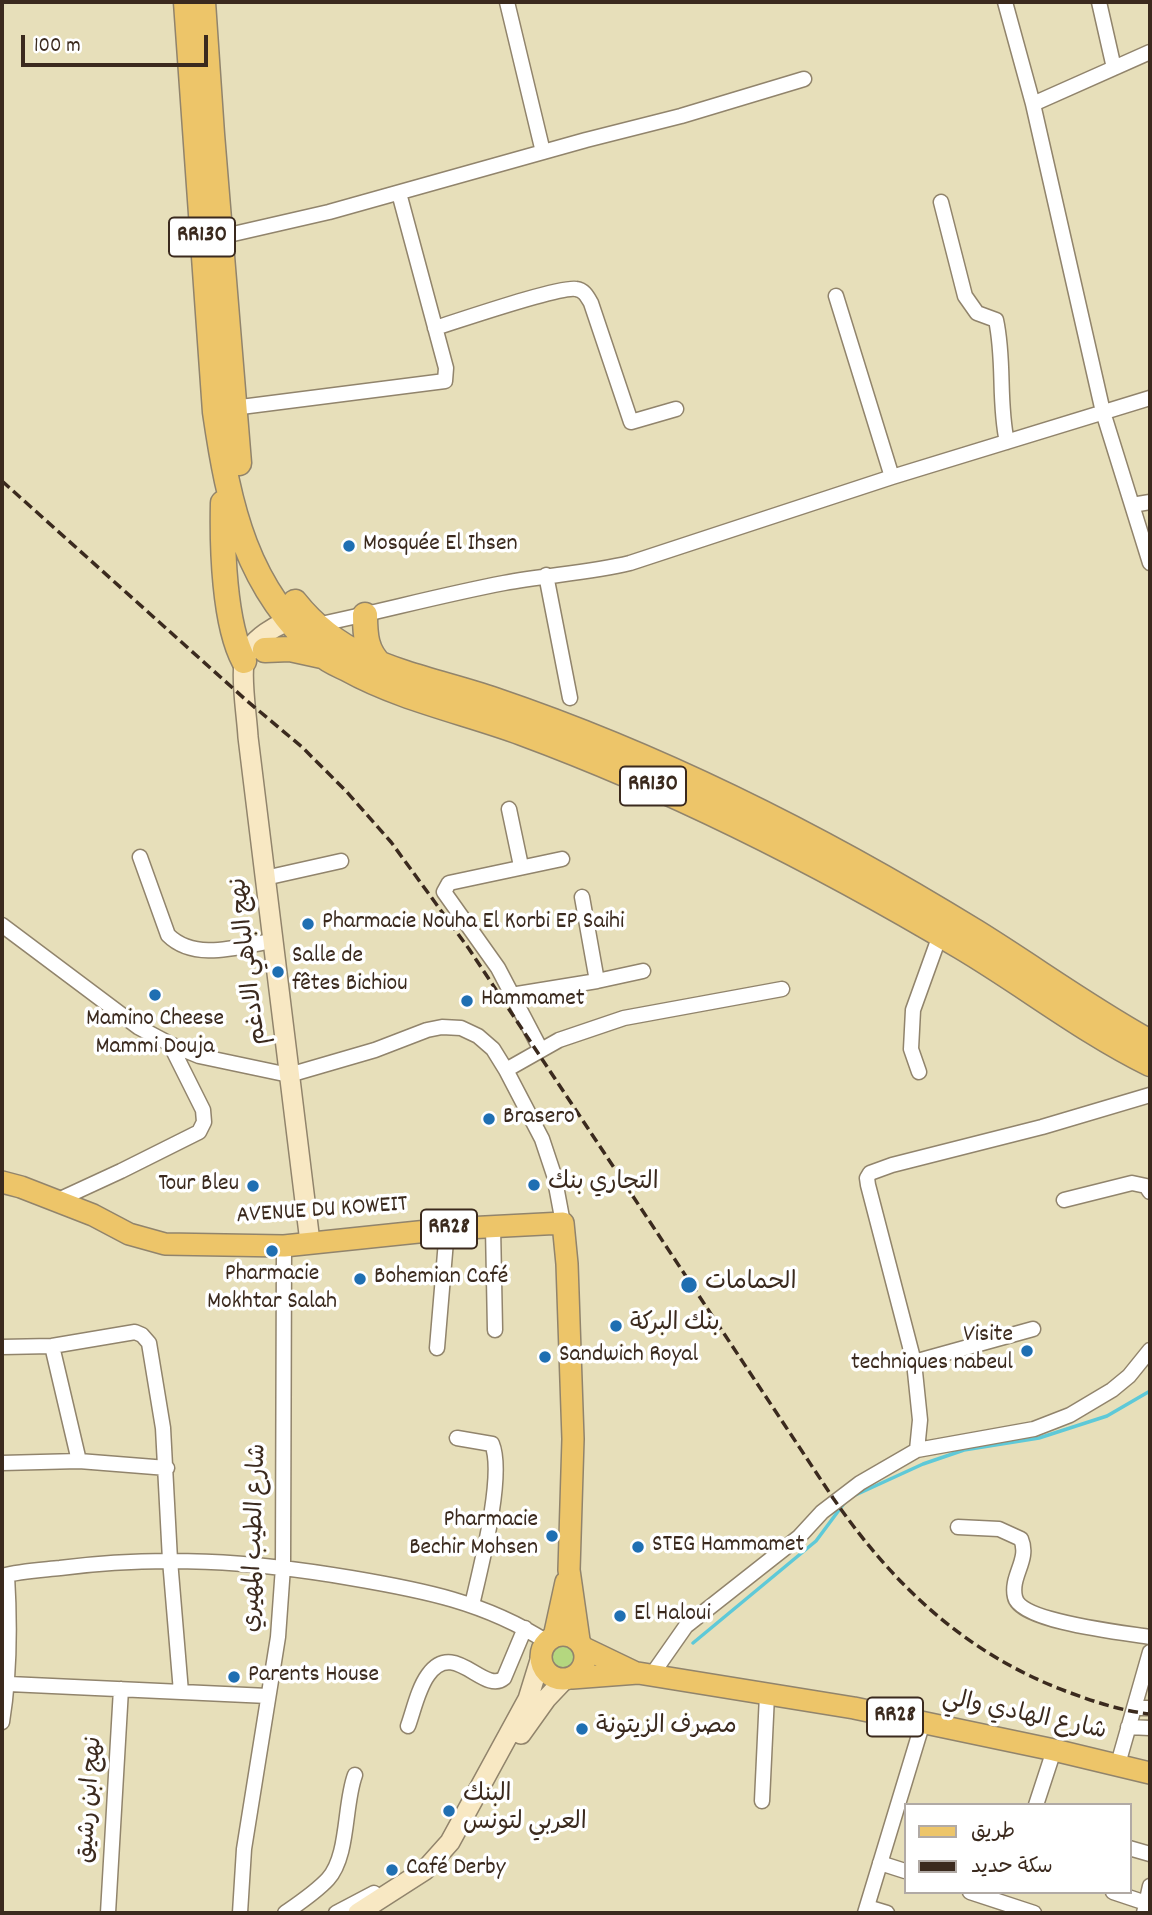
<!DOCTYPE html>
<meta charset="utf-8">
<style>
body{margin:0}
#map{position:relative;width:1152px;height:1915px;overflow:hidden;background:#e7dfba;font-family:Dekko,"Playpen Sans Arabic",sans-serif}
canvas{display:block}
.frame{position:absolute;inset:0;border:4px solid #3b2a1e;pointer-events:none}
.legend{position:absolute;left:904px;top:1803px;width:228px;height:91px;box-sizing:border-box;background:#fff;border:2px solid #b1aaa5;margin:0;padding:9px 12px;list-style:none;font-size:21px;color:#3b2a1e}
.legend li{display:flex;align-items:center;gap:14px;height:35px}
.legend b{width:35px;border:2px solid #b1aaa5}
.scale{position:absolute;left:21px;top:35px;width:187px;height:32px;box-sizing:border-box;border:4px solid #3b2a1e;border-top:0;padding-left:9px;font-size:21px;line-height:24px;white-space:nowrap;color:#3b2a1e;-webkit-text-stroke:5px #fff;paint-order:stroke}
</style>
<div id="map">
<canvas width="1152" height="1915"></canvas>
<div class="frame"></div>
<ul class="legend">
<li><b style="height:9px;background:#edc569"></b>طريق</li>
<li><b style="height:9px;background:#3b2a1e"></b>سكة حديد</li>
</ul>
<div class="scale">100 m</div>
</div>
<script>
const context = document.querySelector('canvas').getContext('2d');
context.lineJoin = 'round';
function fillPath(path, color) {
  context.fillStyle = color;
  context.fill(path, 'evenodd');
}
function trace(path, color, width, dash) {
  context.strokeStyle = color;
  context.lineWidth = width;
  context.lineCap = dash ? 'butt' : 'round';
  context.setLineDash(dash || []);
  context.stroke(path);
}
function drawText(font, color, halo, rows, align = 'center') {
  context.font = font + ' Dekko,"Playpen Sans Arabic",sans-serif';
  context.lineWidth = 7;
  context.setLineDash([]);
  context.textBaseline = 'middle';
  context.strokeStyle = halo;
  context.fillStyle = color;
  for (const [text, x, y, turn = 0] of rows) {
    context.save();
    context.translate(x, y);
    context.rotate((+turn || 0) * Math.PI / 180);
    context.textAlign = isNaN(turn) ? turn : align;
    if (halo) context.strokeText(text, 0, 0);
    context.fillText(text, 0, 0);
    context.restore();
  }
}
fillPath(new Path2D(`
 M548 1658a14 14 0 1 1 28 0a14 14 0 1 1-28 0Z`), '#b4d77f');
trace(new Path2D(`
 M851 1497 923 1464 964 1450 1039 1438 1107 1416 1150 1391
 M693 1643 816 1541 845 1502`), '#5ec9d8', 3.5);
const street = new Path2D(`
 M507 2 543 152
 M1005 2 1033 104 1103 412 1150 563
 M1099 2 1114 68
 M1033 104 1150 52
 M941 202 965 296 977 313 996 320C1005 361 998 402 1007 442
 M220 237 329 212 586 140 681 116 804 79
 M836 296 892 477
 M435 328C458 321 559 286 576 289 584 290 587 296 591 303L631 422 676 409
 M233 408 445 381 446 368 399 193
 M1132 505 1150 502
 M546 575 570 698
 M316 625C379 612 441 595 504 583 546 575 589 573 630 563L892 477 1150 398
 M509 809 521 866
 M140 857 168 935C195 962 240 946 272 941
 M265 878 341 861
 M582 897 597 981
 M2 925 138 1027 170 1044 199 1056 289 1075 375 1050 427 1030 442 1027 461 1028 478 1036 493 1049 506 1070 542 1139 554 1175 563 1223
 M511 995 597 981 643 971
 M541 1050 498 968 444 892 449 883 562 859
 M506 1070 559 1040 624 1018 782 989
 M919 1072 911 1049 913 1010 940 935
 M1064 1200 1132 1183 1146 1186 1150 1192
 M56 1201 121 1171 199 1132 204 1122 203 1110 170 1044
 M493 1227 495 1330
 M52 1346 79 1461
 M2 1347 52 1346 135 1332 142 1335 149 1343 163 1428 170 1560 181 1692
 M437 1348 447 1229
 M914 1362 1033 1329
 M457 1438 492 1444C505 1475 480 1570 472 1605
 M917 1450 920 1420 914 1362 868 1185 867 1178 870 1173 892 1165 1042 1127 1150 1095
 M2 1463 79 1461 167 1468
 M958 1527 999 1529 1021 1539C1030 1560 1010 1576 1015 1597 1020 1622 1126 1633 1150 1637
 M2 1576C20 1571 41 1570 60 1568 160 1555 252 1561 351 1578 422 1590 485 1602 547 1642
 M651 1676 686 1626 799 1537 822 1512 860 1483 917 1450 1034 1429 1070 1415 1112 1390 1129 1376 1150 1350
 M9 1684 268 1696
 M1134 1708H1150
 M2 1722C10 1673 10 1625 7 1575
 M408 1726C414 1709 418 1689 428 1675 454 1638 484 1695 504 1678L525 1628
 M1128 1727 1150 1728
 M1118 1764 1150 1652
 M762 1801 767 1695
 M1036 1805 1054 1750
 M1129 1848 1150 1854
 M880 1863 905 1871
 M970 1892 1034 1913
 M1113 1892 1146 1903
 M867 1907 887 1913
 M108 1913 121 1689
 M240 1913 244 1849 278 1637 283 1567 284 1246
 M285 1913C298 1904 316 1892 328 1879 349 1856 344 1804 355 1775
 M336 1913 374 1893
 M865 1913 923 1722
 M1144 1913 1150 1886`);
const secondary = new Path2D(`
 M302 617C280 622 247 639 244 664 241 682 247 717 248 737L310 1242
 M521 1734 546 1699 564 1680
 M358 1913 425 1870 450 1842 528 1699 541 1657`);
const primary = new Path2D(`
 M2 1182 21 1187 93 1215 129 1234 165 1244 284 1246 447 1229 563 1223 567 1264 573 1439 569 1570 579 1640
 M541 1657a22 22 0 1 1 44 0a22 22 0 1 1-44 0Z
 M554 1637 566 1582
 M584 1648 636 1673
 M572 1678 638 1673 854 1708 1054 1750 1150 1773`);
const highway = new Path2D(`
 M186 2 215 412C229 508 246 587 321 654 328 661 339 665 347 669 401 699 465 712 522 733 676 790 820 863 961 947 1025 985 1083 1031 1150 1064
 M203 2 212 134 239 463
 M223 503C222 547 224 624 244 661
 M295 602C347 668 421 675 495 700 663 757 825 839 976 932 1034 968 1090 1009 1150 1042
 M365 615C365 635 366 651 381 665
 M265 650 290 649 322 656`);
trace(street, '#91846c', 17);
trace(secondary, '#91846c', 22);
trace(primary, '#91846c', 24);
trace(highway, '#91846c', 27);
trace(street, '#fff', 14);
trace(secondary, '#f8e8c3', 19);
trace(primary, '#edc569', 21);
trace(highway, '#edc569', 24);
trace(new Path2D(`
 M2 481 246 700 302 747 346 791 391 842 469 949 833 1498C894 1586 966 1654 1068 1692 1095 1702 1122 1711 1150 1714`), '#3b2a1e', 3.5, [10, 5]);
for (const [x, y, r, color] of [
 [349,546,7,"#1f6fb2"],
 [308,924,7,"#1f6fb2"],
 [278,972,7,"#1f6fb2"],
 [155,995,7,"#1f6fb2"],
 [467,1001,7,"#1f6fb2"],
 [489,1119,7,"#1f6fb2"],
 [534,1185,7,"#1f6fb2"],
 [253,1186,7,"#1f6fb2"],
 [272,1251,7,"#1f6fb2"],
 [360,1279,7,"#1f6fb2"],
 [689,1285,9,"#1f6fb2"],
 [616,1326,7,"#1f6fb2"],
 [1027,1351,7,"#1f6fb2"],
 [545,1357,7,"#1f6fb2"],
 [552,1536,7,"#1f6fb2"],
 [638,1547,7,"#1f6fb2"],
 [620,1616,7,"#1f6fb2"],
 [234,1677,7,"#1f6fb2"],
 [582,1729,7,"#1f6fb2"],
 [449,1811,7,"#1f6fb2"],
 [392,1870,7,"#1f6fb2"]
]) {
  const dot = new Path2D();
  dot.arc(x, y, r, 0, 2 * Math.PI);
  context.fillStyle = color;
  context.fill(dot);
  trace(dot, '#fff', 2.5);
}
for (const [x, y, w] of [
 [202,237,66],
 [653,786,66],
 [449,1229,56],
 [895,1717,56]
]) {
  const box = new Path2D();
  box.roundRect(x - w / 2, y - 19.5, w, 39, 5);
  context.fillStyle = '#fff';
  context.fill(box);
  trace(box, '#3b2a1e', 2);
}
drawText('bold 23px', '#3b2a1e', null, [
 ["RR130",202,237],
 ["RR130",653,786],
 ["RR28",449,1229],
 ["RR28",895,1717]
]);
drawText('24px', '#3b2a1e', '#fff', [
 ["Mosquée El Ihsen",363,546],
 ["Pharmacie Nouha El Korbi EP Saihi",322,924],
 ["Salle de",292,958],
 ["fêtes Bichiou",292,986],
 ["Hammamet",481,1001],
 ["Mamino Cheese",155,1021,"center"],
 ["Mammi Douja",155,1049,"center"],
 ["Brasero",503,1119],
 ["التجاري بنك",548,1185],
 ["Tour Bleu",239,1186,"right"],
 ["Pharmacie",272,1276,"center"],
 ["Mokhtar Salah",272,1304,"center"],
 ["Bohemian Café",374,1279],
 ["الحمامات",705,1285],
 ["بنك البركة",630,1326],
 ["Visite",1013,1337,"right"],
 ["techniques nabeul",1013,1365,"right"],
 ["Sandwich Royal",559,1357],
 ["Pharmacie",538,1522,"right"],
 ["Bechir Mohsen",538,1550,"right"],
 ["STEG Hammamet",652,1547],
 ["El Haloui",634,1616],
 ["Parents House",248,1677],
 ["مصرف الزيتونة",596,1729],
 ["البنك",463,1797],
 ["العربي لتونس",463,1825],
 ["Café Derby",406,1870]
], 'left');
drawText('24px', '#3b2a1e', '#fff', [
 ["نهج الباهي الادغم",251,961,-97],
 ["AVENUE DU KOWEIT",322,1212,-4],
 ["شارع الطيب المهيري",257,1538,-88],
 ["شارع الهادي والي",1024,1717,12],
 ["نهج ابن رشيق",92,1800,-86]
]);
</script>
